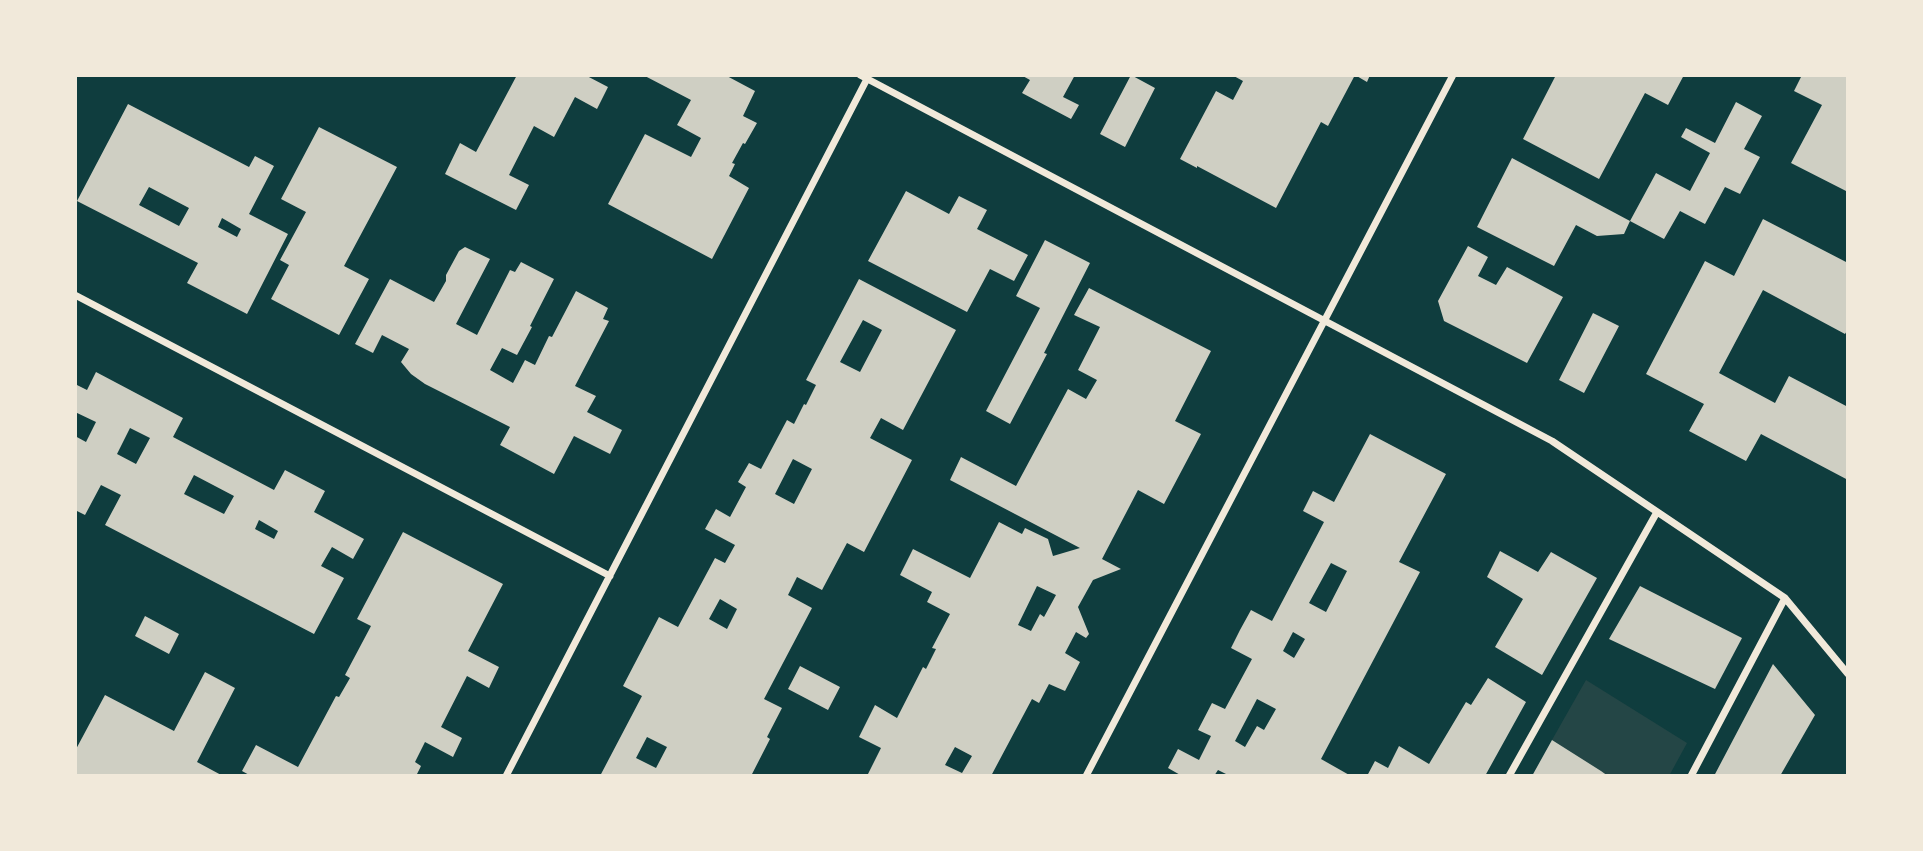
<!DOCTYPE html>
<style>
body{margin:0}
#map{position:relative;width:1923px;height:851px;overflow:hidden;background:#0f3d3e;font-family:"Titillium Web",sans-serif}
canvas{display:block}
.frame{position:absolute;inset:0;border:77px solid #f1e9da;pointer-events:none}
</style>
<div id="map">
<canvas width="1923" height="851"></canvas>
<div class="frame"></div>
</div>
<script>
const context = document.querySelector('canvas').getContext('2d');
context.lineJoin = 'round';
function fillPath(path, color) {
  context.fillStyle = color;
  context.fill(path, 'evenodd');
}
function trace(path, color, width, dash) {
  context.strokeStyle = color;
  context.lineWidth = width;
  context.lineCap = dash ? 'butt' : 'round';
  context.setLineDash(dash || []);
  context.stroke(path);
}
fillPath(new Path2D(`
 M1586 680 1687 743 1669 776H1608L1552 740Z`), '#244646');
fillPath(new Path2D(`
 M517 75H585L608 87 597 109 575 97 554 137 534 126 509 175 529 185 516 210 445 174 460 143 476 152Z
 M643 75H725L755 91 743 116 757 123 745 144 743 143 732 163 735 164 729 176 749 188 712 259 608 204 645 134 691 157 701 138 677 125 691 100Z
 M1021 75H1075L1063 97 1079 105 1071 119 1022 93 1030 80Z
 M1131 75 1155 88 1125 147 1100 134Z
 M1232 75H1370L1367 82 1355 75 1328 126 1321 122 1276 208 1197 166V168L1180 159 1216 91 1233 100 1243 81Z
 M1556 75H1684L1668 105 1645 93 1599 179 1523 139Z
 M1802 75H1848V192L1791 163 1822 105 1794 91Z
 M1736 102 1762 116 1744 149 1760 157 1740 194 1725 187 1705 224 1680 211 1664 239 1630 221 1656 173 1690 191 1710 153 1681 137 1686 128 1715 143Z
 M128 104 249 167 255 156 274 166 249 214 288 234 247 314 187 283 198 263 77 201ZM149 187 189 208 179 226 139 205ZM222 218 241 229 237 237 218 227Z
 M319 127 397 167 344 266 369 279 339 335 271 299 289 265 280 260 306 212 281 199Z
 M1512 158 1630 221 1624 234 1597 236 1576 225 1554 266 1477 227Z
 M906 191 949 214 959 196 987 210 977 229 1028 255 1014 281 990 269 967 312 868 261Z
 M1763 219 1848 263V329L1845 334 1763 290 1719 373 1775 403 1789 376 1848 407V480L1761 434 1746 461 1689 431 1704 404 1646 374 1705 261 1734 276Z
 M1045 240 1090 263 1044 353 1047 354 1010 424 986 411 1040 308 1016 296Z
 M1468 246 1488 257 1478 276 1496 285 1507 267 1563 297 1527 363 1444 321 1438 301Z
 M465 247 490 259 456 324 477 335 510 270 515 272 521 262 554 279 530 326 532 327 517 355 502 348 490 370 513 383 525 360 535 365 549 336 552 337 576 291 608 308 603 319 609 321 575 386 596 396 587 412 622 430 610 454 574 436 554 474 500 445 510 427 425 384 411 374 401 362 409 349 382 335 373 353 355 344 390 279 434 302 446 281V275L459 251Z
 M859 279 956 330 903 430 881 418 870 438 912 460 864 552 847 543 822 590 797 577 788 595 812 608 764 699 782 708 767 737 770 739 751 776H600L642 696 623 686 659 617 678 627 715 558 725 563 735 545 705 529 716 509 730 517 746 487 738 482 749 463 761 469 787 420 794 424 804 404 806 405 816 385 806 380ZM863 320 882 330 860 372 840 362ZM793 459 812 469 794 504 775 494ZM720 599 737 609 727 629 709 619ZM647 737 667 747 656 768 636 758Z
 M1089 288 1211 351 1175 421 1201 434 1164 504 1138 490 1102 559 1121 569 1093 580 1078 607 1089 634 1086 638 1076 632 1065 653 1080 662 1065 691 1049 684 1039 703 1032 699 991 776H867L881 748 859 737 875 705 897 718 923 667 926 669 936 649 932 648 950 614 927 602 932 592 900 575 913 549 970 578 999 522 1022 534 1025 528 1048 539 1053 556 1080 548 950 480 961 457 1016 486 1068 389 1086 399 1097 380 1078 370 1100 327 1074 315ZM1037 586 1056 595 1044 617 1040 614 1031 631 1018 625ZM955 747 972 756 962 773 945 765Z
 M1593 313 1619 326 1584 393 1559 380Z
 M96 372 183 418 173 437 274 490 285 470 325 491 314 512 364 539 353 559 332 547 321 566 344 578 314 634 105 525 121 495 101 485 85 515 75 510V436L86 442 96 422 75 412V384L87 390ZM130 428 150 438 136 464 117 454ZM194 475 234 496 224 514 184 494ZM259 520 278 531 274 539 255 529Z
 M1370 434 1446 474 1399 562 1420 572 1321 759 1351 776H1230L1218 770 1214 776H1182L1168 768 1178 749 1199 760 1211 736 1198 730 1212 703 1225 709 1252 659 1231 648 1240 630 1251 610 1272 621 1324 522 1303 511 1313 491 1334 502ZM1331 563 1347 571 1326 612 1309 603ZM1293 632 1305 639 1294 658 1283 651ZM1257 699 1276 709 1264 730 1257 726 1245 747 1235 741Z
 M403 532 503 584 468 651 499 667 489 688 467 676 441 727 462 738 453 757 425 742 415 762 421 766 416 776H368L364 774 363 776H251L242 771 256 745 298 767 336 696 339 697 350 678 345 675 371 626 357 619Z
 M1500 551 1538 572 1551 552 1597 578 1542 675 1495 647 1523 599 1487 577Z
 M1640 586 1742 638 1715 689 1609 639Z
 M145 616 179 634 169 654 135 636Z
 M1773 664 1815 715 1780 776H1714Z
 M800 666 840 687 828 710 788 689Z
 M205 672 235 688 197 762 223 776H75V751L105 695 174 731Z
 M1488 678 1526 702 1485 776H1367L1375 761 1388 768 1399 746 1429 764 1466 702 1471 705Z
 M1552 740 1601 771 1608 776H1532Z`), '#cfcfc3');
trace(new Path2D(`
 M860 75 1552 441 1785 598 1848 674
 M75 295 610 576
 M506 776 868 77
 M1086 776 1453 75
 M1509 776 1657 512
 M1691 776 1785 598`), '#f1e9da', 7);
</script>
